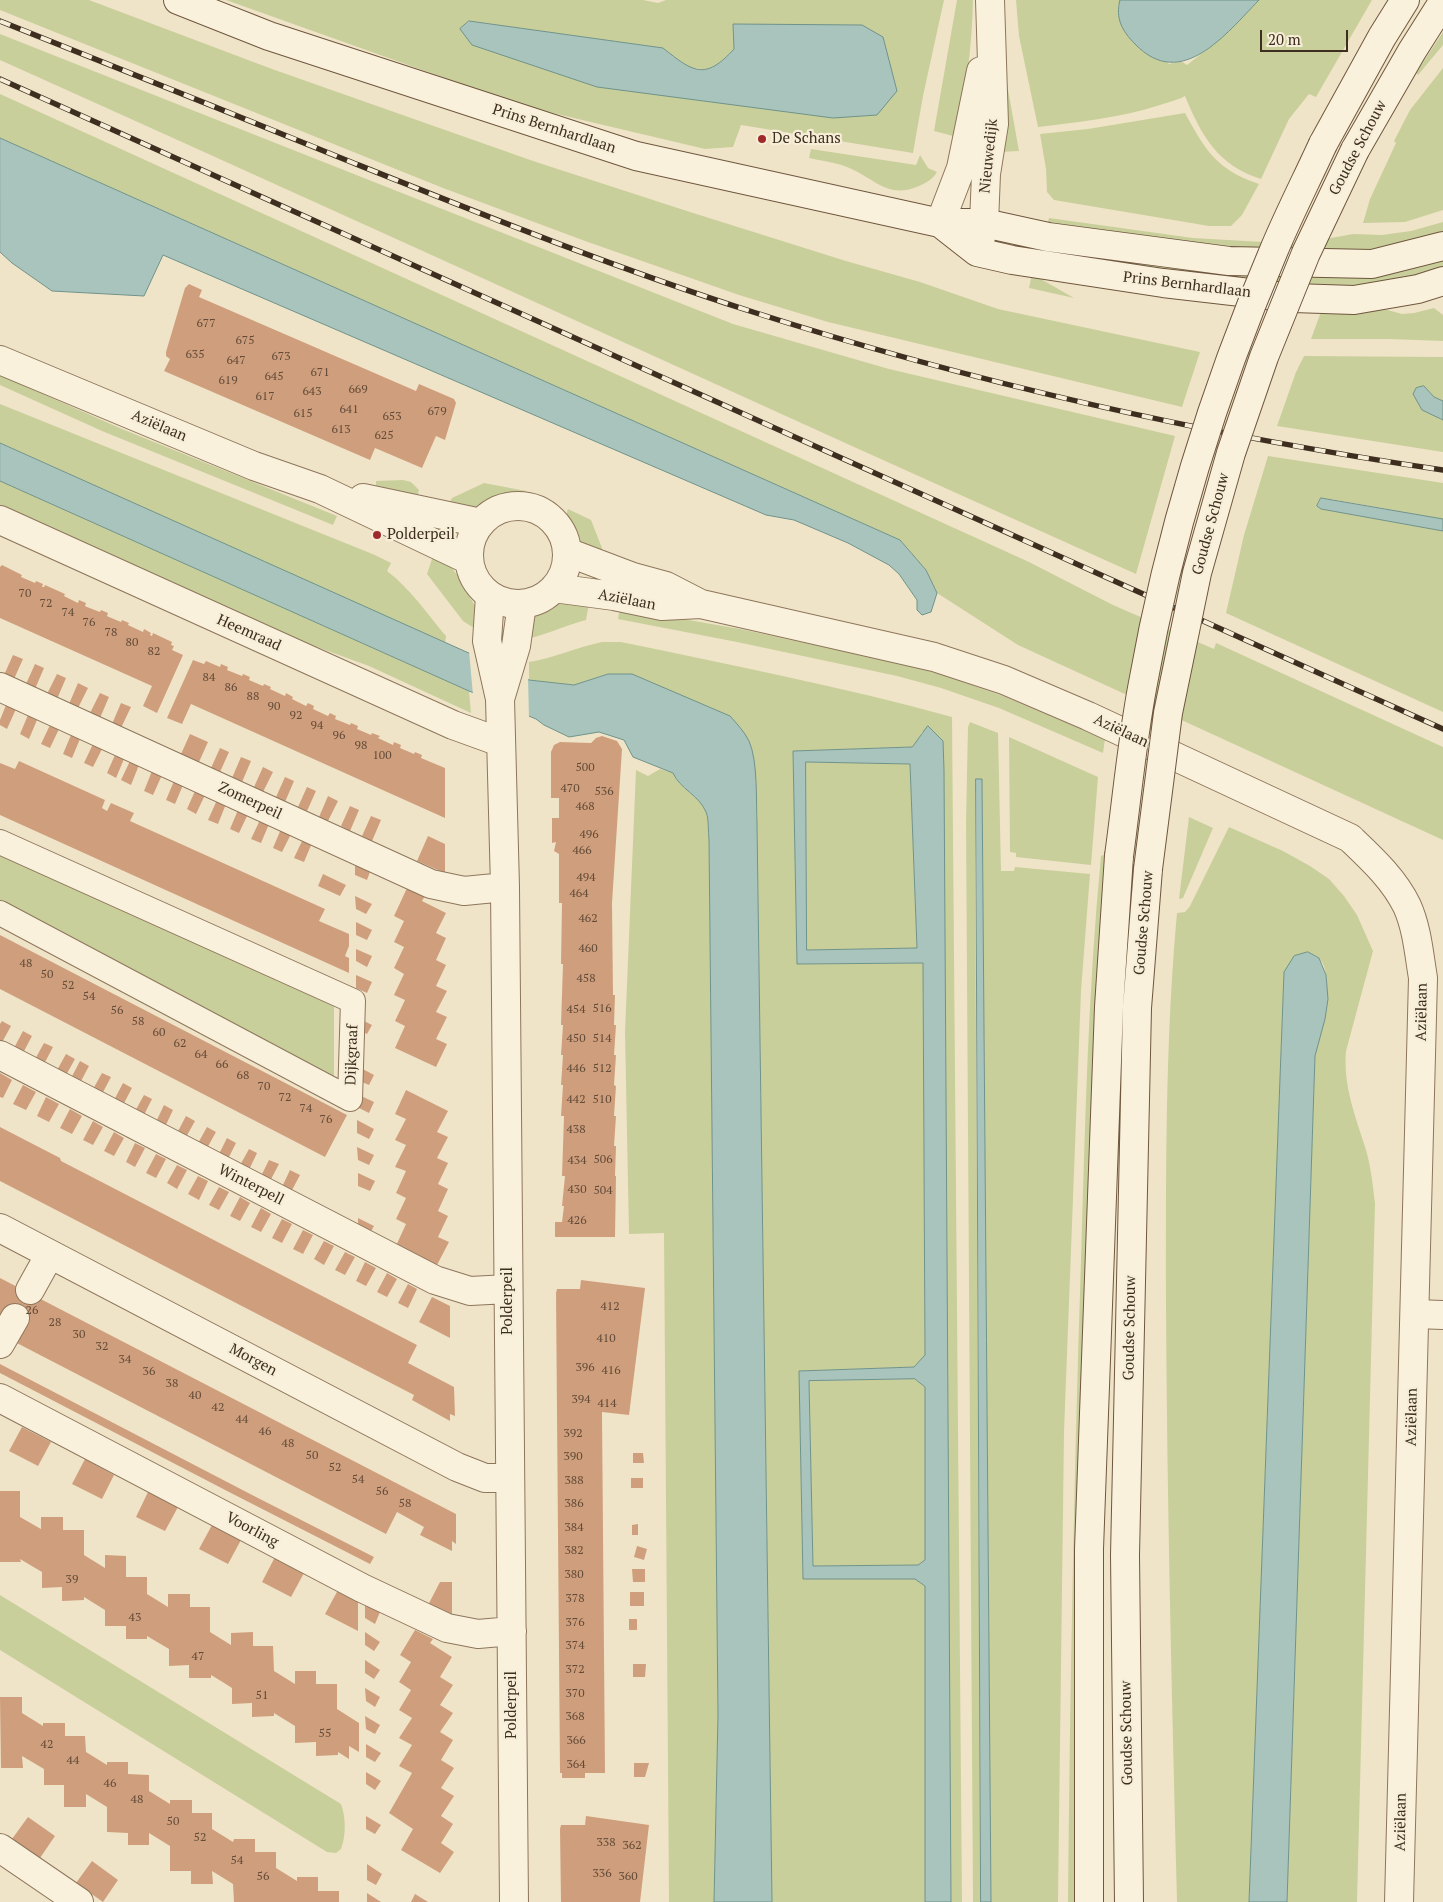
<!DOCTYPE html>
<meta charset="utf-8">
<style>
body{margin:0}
#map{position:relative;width:1443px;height:1902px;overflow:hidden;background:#f0e4c8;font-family:"PT Serif",serif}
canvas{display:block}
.scale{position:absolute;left:1260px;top:30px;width:88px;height:22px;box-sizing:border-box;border:2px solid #3d2e20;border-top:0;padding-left:6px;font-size:15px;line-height:18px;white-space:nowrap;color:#3d2e20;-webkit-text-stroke:4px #f7eed8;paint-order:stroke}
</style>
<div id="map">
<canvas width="1443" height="1902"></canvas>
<div class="scale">20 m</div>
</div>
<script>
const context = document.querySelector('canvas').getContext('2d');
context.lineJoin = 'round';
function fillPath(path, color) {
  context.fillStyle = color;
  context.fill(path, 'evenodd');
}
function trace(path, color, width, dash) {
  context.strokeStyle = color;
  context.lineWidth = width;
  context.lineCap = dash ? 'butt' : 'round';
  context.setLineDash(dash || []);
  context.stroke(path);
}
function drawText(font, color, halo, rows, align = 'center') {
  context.font = font + ' "PT Serif",serif';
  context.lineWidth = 4.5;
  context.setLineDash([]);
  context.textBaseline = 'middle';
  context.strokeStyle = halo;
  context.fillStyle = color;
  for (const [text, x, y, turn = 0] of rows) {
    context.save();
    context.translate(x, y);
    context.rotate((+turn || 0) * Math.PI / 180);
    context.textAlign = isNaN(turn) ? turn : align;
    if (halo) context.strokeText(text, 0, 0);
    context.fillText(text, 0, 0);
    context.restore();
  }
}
fillPath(new Path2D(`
 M0 0H89L272 69 536 162 690 212 846 261 920 282 998 309 1200 352 1182 407 828 322 739 295 585 241 443 188 0 10Z
 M226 0H643L658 3 666 0H944L923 96 913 153 741 125 733 147 705 149 523 106ZM469 21 662 48 686 67 708 70 722 62 734 49 733 25 833 118 461 29Z
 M957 0H973C972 47 966 91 957 137L934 131Z
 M1016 0H1120L1118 7 1169 64 1181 61 1187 65 1211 46 1259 0H1372L1316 97 1309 94 1289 119 1261 179C1218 166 1201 135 1185 96 1178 100 1168 102 1160 105 1120 118 1079 122 1038 127L1019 36Z
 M1443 32V45L1418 75 1416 73Z
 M0 34 733 324 889 369 1175 436 1136 574C757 404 379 230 0 60Z
 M1443 68V210L1405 222 1363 223 1370 199 1396 143 1394 141 1410 110Z
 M1005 84H1007L1019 151 1000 152Z
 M0 94 1029 562 1113 605 1214 649 1216 643 1443 747V840L1018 645 937 593 926 570 900 540 0 138Z
 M1185 113C1205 150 1217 170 1259 184L1242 215 1231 226H1209L1054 200 1047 192 1046 169 1040 134 1088 129Z
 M811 149 916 165 920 155 928 168 937 172C933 179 926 183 919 186 887 200 875 178 847 167 835 162 821 161 809 158Z
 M1049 218 1193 238 1298 244 1353 234 1382 235 1411 231 1443 222V232L1417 244 1378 254 1294 259 1047 226Z
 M1043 246 1208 268 1340 278 1375 273 1443 254V271L1368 289 1209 279 1041 256Z
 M1032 274 1074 298 1029 288Z
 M1377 307 1402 314 1414 313 1434 308 1443 315V341L1389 339H1311L1322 309Z
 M1304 356 1443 357V401L1434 397 1424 386 1439 419 1443 420V452L1277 426 1296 372Z
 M0 375 122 429 337 516 333 525 102 431 0 385Z
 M0 404 375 555 391 563 387 571C411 589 427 614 446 636L445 643 0 443Z
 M1268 456 1443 483V519L1336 500 1321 498 1318 503 1321 509 1443 531V712L1226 613 1244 535Z
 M403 480 411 482 419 490 417 499 376 488V481Z
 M0 481 469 691 471 713 369 666 306 643 0 505Z
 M484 483 526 491 525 493 508 494 488 501 478 507 464 510 447 507 452 498Z
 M568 509 591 520 602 548 599 556C582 550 574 533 565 518Z
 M433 556 449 564 460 579 476 608V625L474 628 463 621 427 574Z
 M568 602 589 603 586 620C567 625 550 633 531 638V620C543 610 552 604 568 602Z
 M620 608 740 629 903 664 946 676 1003 696 1105 739 1103 753 999 708 941 688 897 676 737 642 618 619Z
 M602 642H621C732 665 843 687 952 717L962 1902H951L943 741 922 732 917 743 912 747 793 751 797 964 923 963 925 1356 914 1367 799 1371 803 1578 915 1579 925 1586V1902H772L757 824 754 762 750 743 712 708 608 674 574 685 529 680V662C554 658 577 647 602 642Z
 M970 722 998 733 1001 871H1014L1015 867 1090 874 1081 991 1064 1432 1058 1902H991L982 779 976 780 975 863 981 1902H973L966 822 968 727Z
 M1009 737 1098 777 1091 865 1016 857V853L1010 852Z
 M806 762 910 764 917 948 807 950Z
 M660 769 673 773C680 789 699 795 706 812 709 819 708 831 709 839L718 1715 714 1902H669L664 1233 629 1234 625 1032 636 770 648 776Z
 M1189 817 1213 828 1183 898 1179 899Z
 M1229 827 1283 851 1310 866 1329 879 1344 896 1357 915 1373 951 1346 1051C1343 1087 1356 1117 1366 1150 1371 1168 1373 1185 1375 1204L1357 1902H1287L1315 1056C1320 1035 1337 974 1318 957 1315 955 1311 954 1307 952L1284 972 1249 1902H1177C1172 1703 1167 1504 1166 1305 1166 1174 1165 1043 1177 913L1185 912 1190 906Z
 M0 848 334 999V1078L0 905Z
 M1105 854 1096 1029 1078 1902H1068C1070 1688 1074 1474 1081 1260 1085 1126 1088 990 1101 856Z
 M915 1379 925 1387V1560L918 1565 813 1566 809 1381Z
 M0 1595 341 1804C346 1817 346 1836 341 1849L336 1853 327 1852 0 1650Z`), '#c9cf9b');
const water = new Path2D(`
 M1120 0H1259C1226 34 1181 92 1135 44 1122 31 1115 18 1120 0Z
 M469 21 663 48C693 72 705 81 734 49L733 24 862 25 883 37 897 91 877 115 833 118 597 87 472 45 460 29Z
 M0 138 900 540 926 570 937 593 931 612 922 615 917 610V600L899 574 889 565 848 543 794 520 766 515 163 255 144 296 52 291 12 263 0 252Z
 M1424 386 1434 397 1443 401V420L1422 410 1413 394 1416 388Z
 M0 443 529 680 574 685 608 674H632L730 716C737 724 744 731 749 741 758 761 756 801 757 824L772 1902H714L718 1715 709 839C708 831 709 819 706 812 699 795 680 789 673 773L633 757 624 740 599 732 569 737 544 725 536 719 469 691 0 481Z
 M1321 498 1443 519V531L1321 509 1317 506Z
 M928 726 943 741 944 770 951 1902H925V1586L915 1579H803L799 1371 914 1367 925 1355 923 963 797 964 793 751 912 747ZM806 762 910 764 917 948 807 950ZM915 1379 925 1387V1560L918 1565 813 1566 809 1381Z
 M976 779H982L991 1902H981Z
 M1308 952 1319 958 1326 975 1328 999 1325 1019 1315 1056 1287 1902H1249L1284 972 1294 956Z`);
fillPath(water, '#a9c4bc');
trace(water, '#6f938a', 1);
fillPath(new Path2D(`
 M469 651 528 677 529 719 473 695Z`), '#f0e4c8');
fillPath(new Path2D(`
 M189 284 202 290 199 297 416 391 419 384 454 399 456 403 445 440 436 436 422 468 375 448 370 460 164 371 170 359 166 356V352L185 288Z
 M2 565 22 575 21 577 35 583 36 581 43 584 42 587H44L45 585 65 594 64 596 78 603 79 600 86 603 85 606 87 607 100 612 101 610 108 613 107 616 109 617 121 622 122 620 129 623 128 625 130 626 143 632 144 629 151 633 150 635 152 636 153 633 172 642 171 645 174 646 172 650 183 655 157 713 143 706 152 686 0 618V567Z
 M13 655 23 659 14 679 4 675Z
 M193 660 204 664 206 661 220 667 221 664 228 667 227 670 242 676 243 674 250 677 249 680 263 686 264 684 271 687 270 689 285 696 286 693 293 697 292 699 306 706 308 703 314 706 313 709 328 716 330 713 336 716 335 719 350 725 351 723 358 726 357 729 371 735 372 733 380 736 378 738 393 745 394 742 401 745 400 748 414 754 415 752 422 755 421 758 445 768V818L191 704 182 724 167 718Z
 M35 664 44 668 35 689 26 684Z
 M57 674 66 678 57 699 47 694Z
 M78 683 88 688 78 708 69 704Z
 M100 693 109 697 100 718 90 713Z
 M121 703 131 707 121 728 112 724Z
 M6 705 16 709 7 729 0 725V720Z
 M28 715 37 720 29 739 20 734Z
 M50 725 59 729 50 748 41 744Z
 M190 734 208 742 199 762 181 754Z
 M71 735 80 739 72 758 63 754Z
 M602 736 617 741 622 749 612 903 613 995H615L614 1025H616L614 1055H616L614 1085 616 1086 614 1116H616L614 1146H616L615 1176H616L615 1237H555V1222H562L564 1206H562L565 1176H562L564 1116H561L563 1085H561L563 1055H561L563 1025H561L563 964H561L562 903H559V854L554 851 556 842 552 843V818H559V798H551V752L554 745 560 742 591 743 596 738Z
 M93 744 102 749 93 767 84 763Z
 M220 748 229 752 220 772 211 768Z
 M115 755 124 759 116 778 107 773Z
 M241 757 251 761 242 782 232 778Z
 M19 761 105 800 102 808 107 811 111 803 134 813 130 821 325 909 319 921 349 934V946L345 956 349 958V973L0 815V763L15 769Z
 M130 761 139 765 131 785 121 780Z
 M263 767 273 772 263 792 254 787Z
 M152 771 162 775 153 795 144 791Z
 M285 777 294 781 285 802 276 797Z
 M174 781 183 785 175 804 166 800Z
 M307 787 316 791 307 811 298 807Z
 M195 791 205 795 196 814 187 809Z
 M328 796 338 801 328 821 319 817Z
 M217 800 226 804 218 824 208 820Z
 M350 806 359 810 350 831 341 826Z
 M238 810 248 814 239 833 230 829Z
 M371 816 381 820 372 841 362 836Z
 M260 820 269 824 261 843 251 839Z
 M281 829 291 834 282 852 273 848Z
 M428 836 445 844V873L417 861Z
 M303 839 312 843 304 862 294 858Z
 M355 862 371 869 367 880 355 875Z
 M323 874 346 885 340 896 318 886Z
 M408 886 426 894 422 901 446 913 436 933 446 938 436 960 446 965 436 986 447 991 436 1012 447 1017 436 1039 447 1044 436 1067 395 1048 405 1026 395 1021 405 1000 394 995 404 974 394 968 404 947 394 942 404 921 394 916Z
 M355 896 372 904 366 914 356 909Z
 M356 922 372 930 367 940 356 935Z
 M0 935 347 1115 325 1157 0 989Z
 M356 949 372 956 367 967 356 961Z
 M356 975 372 982 367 993 356 988Z
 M356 1017 372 1025 367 1034 357 1029Z
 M2 1021 11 1026 0 1046V1024Z
 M23 1031 32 1036 22 1055 13 1050Z
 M44 1043 53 1047 43 1066 34 1061Z
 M66 1054 75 1059 65 1077 56 1072Z
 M80 1061 89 1066 79 1085 70 1080Z
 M357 1066 374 1075 369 1085 357 1080Z
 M0 1073 12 1080 3 1098 0 1097Z
 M102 1073 111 1077 101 1096 92 1091Z
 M123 1083 132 1088 122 1107 113 1102Z
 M23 1085 36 1092 26 1110 13 1104Z
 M406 1090 448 1111 437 1132 448 1137 437 1158 448 1163 438 1184 448 1189 438 1211 448 1216 438 1237 449 1242 437 1265 414 1254 395 1248 406 1224 396 1219 406 1198 396 1193 406 1171 395 1167 406 1145 395 1140 406 1119 395 1114Z
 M357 1094 374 1102 369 1113 357 1107Z
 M144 1095 152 1099 143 1117 134 1113Z
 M46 1097 59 1104 49 1122 37 1116Z
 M164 1105 173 1110 164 1129 155 1124Z
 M70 1109 82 1116 72 1134 60 1128Z
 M186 1116 195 1121 185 1139 176 1135Z
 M357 1120 374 1129 369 1139 357 1133Z
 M93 1121 103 1127 93 1145 83 1140Z
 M0 1127 60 1158 61 1161 417 1345 408 1363 454 1387 455 1416 450 1414V1421L412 1400 414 1395 0 1181Z
 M207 1127 216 1132 206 1150 197 1145Z
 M114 1132 124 1138 114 1156 104 1151Z
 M227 1138 236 1143 227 1161 218 1156Z
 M135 1143 145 1148 135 1167 126 1162Z
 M357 1147 374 1155 369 1165 358 1160Z
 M249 1149 257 1153 248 1172 239 1167Z
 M156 1154 166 1159 156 1178 146 1173Z
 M269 1160 279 1164 269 1183 260 1178Z
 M177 1165 187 1170 177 1189 167 1183Z
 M290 1170 300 1175 290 1194 281 1189Z
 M358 1173 375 1181 370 1191 358 1186Z
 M198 1176 208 1181 199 1200 188 1194Z
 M219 1187 229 1192 219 1210 209 1205Z
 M240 1197 250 1203 240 1221 230 1216Z
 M261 1208 271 1214 261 1232 251 1227Z
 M358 1218 374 1226 369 1235 358 1229Z
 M282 1219 292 1224 282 1243 272 1238Z
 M303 1230 313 1235 303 1254 293 1249Z
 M324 1241 334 1246 324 1265 314 1259Z
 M345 1252 355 1257 345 1275 335 1270Z
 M365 1262 376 1268 366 1286 356 1281Z
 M387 1273 397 1279 387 1297 377 1292Z
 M0 1278 456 1514V1544L452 1541V1551L420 1535 424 1527 397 1512 386 1534 11 1340 0 1319Z
 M581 1280 645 1288 629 1415 602 1412 605 1773H585V1778H562V1773H560L556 1293 557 1289H580Z
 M408 1284 417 1289 408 1308 398 1303Z
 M432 1297 450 1306V1338L419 1322Z
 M0 1364 256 1497 374 1557 370 1564 229 1492 0 1373Z
 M22 1427 51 1442 38 1466 9 1451Z
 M633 1453H643L644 1463H633Z
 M85 1459 114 1475 102 1499 72 1484Z
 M631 1478H643V1488H631Z
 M0 1491H20V1517L41 1529V1517H63V1530H84V1555L105 1568V1555L126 1556V1577H147V1594L168 1607V1594H190V1607H210V1632L231 1645V1633L253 1632V1646H273L274 1671 295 1684V1671H316V1684H337V1709L359 1723V1752L349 1746V1759L338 1752V1755L316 1756V1742L295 1743V1726L274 1713V1716L252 1717V1703L232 1704V1688L221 1681 211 1675V1678H189V1665L169 1666V1649L147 1636V1639H126V1626H105V1610L84 1597V1600L62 1601V1587L42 1588V1572L20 1559 21 1562H0Z
 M148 1492 178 1507 165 1531 136 1517Z
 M638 1524V1535H632V1525Z
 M212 1525 241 1540 228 1564 199 1549Z
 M637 1546 647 1549 644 1560 634 1557Z
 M275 1557 304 1573 291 1597 262 1582Z
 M632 1569H645V1582H633Z
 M440 1582H452V1620L427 1607Z
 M338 1590 358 1601V1631L325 1614Z
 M630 1592H644V1606H630Z
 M365 1604 380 1612 375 1624 365 1618Z
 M629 1619H637V1630H629Z
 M415 1630 433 1639 430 1643 452 1657 440 1677 453 1685 440 1705 453 1713 440 1732 453 1740 441 1760 454 1768 441 1788 454 1796 441 1816 453 1824 441 1843 454 1852 440 1873 401 1850 413 1829 389 1813 412 1773 399 1766 412 1745 399 1738 412 1718 399 1710 411 1690 399 1682 411 1662 400 1655Z
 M365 1632 380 1642 374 1651 365 1645Z
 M365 1660 380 1670 374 1679 365 1673Z
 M633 1664H646L645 1677H633Z
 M365 1688 380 1697 375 1707 366 1701Z
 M0 1697H22V1713L43 1726V1723H65V1736H85L86 1752 107 1765V1762H128V1774L149 1775V1791L170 1804V1800H192V1813H212V1829L233 1842 234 1839H255V1852H276V1868L297 1881V1877H318V1891H339V1902H234L233 1884 212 1871 213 1884H191V1871H170V1846L149 1833V1845H128V1833L107 1832V1807L86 1794V1807H64V1785H44V1769L22 1756 23 1768H1Z
 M365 1716 380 1725 375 1734 366 1729Z
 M366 1744 381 1753 375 1762 366 1757Z
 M634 1763H649L645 1777H634Z
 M366 1772 381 1781 375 1790 366 1784Z
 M366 1816 381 1825 375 1834 366 1829Z
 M586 1816 649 1825 640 1902H561L560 1829 561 1825H585Z
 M28 1817 55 1836 40 1858 12 1839Z
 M92 1861 118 1880 103 1902 76 1883Z
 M367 1864 382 1874 376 1885 367 1880Z
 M367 1893 381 1902H367Z
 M415 1894 428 1902H411Z`), '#cf9f7d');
const pedestrian = new Path2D(`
 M0 842 353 1001 350 1099 0 913`);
const minor = new Path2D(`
 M940 223 961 168 981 71
 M979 246 984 223 986 174 994 124 990 0
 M0 520 453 725 500 742
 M490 596 487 641 500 699 505 887 514 1902
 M0 687 431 884 464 891 505 887
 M500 699 516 646 522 604
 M0 1055 435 1280 470 1291 508 1289
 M0 1228 457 1467 485 1478H509
 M30 1290 50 1254
 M1415 1314 1443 1315
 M0 1344 15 1318
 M0 1398 362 1588 447 1628 478 1634 512 1631
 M0 1848 79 1902`);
const tertiary = new Path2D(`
 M0 360 254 466 320 489 469 560
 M363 498 481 523
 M469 555a49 49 0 1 1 98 0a49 49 0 1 1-98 0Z
 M567 552 633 577 666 586 701 604 934 657 1004 680 1088 716 1350 838C1371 858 1394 879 1407 906 1417 928 1419 954 1423 978L1399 1902
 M554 588 614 596 662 606 701 604`);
const secondary = new Path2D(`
 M178 0 269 36 636 156 940 223H984L1048 237 1229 261 1372 264 1443 246
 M1323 144 1382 37 1405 0
 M1355 150 1412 51 1443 2
 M940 223 977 252 1012 260 1163 283 1293 298 1354 300 1418 289 1443 281
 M1089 1902V1549L1109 1007 1119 856
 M1129 1902 1125 1555 1137 1008 1148 869`);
trace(pedestrian, '#8d765c', 26);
trace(minor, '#8d765c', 30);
trace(tertiary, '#8d765c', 30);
trace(secondary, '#6f573f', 30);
trace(pedestrian, '#faf1dc', 24);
trace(minor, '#faf1dc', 28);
trace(tertiary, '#faf1dc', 28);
trace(secondary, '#faf1dc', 28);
const rail = new Path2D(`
 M0 21C115 67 231 113 346 160 481 214 615 268 753 312 978 384 1210 436 1443 470
 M0 79 1443 729`);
trace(rail, '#3d2e20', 5.5);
trace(rail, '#f7eed8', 4, [11]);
const secondaryBridge = new Path2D(`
 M1119 856C1127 798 1132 740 1143 683 1169 536 1215 388 1274 250 1289 214 1307 179 1323 144
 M1148 869 1168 713 1197 573 1231 453 1264 357 1306 253 1355 150`);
trace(secondaryBridge, '#6f573f', 30, []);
trace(secondaryBridge, '#faf1dc', 28);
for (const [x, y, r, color] of [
 [762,139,5,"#9e2a2b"],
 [377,535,5,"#9e2a2b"]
]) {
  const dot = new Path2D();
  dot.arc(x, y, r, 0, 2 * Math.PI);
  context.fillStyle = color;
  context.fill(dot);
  trace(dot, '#f7eed8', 2);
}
drawText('12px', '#624a37', null, [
 ["677",206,324],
 ["675",245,341],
 ["635",195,355],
 ["673",281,357],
 ["647",236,361],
 ["671",320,373],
 ["645",274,377],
 ["619",228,381],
 ["669",358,390],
 ["643",312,392],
 ["617",265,397],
 ["641",349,410],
 ["679",437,412],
 ["615",303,414],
 ["653",392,417],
 ["613",341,430],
 ["625",384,436],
 ["70",25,594],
 ["72",46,604],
 ["74",68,613],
 ["76",89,623],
 ["78",111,633],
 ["80",132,643],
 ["82",154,652],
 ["84",209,678],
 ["86",231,688],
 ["88",253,697],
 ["90",274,707],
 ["92",296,716],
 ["94",317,726],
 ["96",339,736],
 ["98",361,746],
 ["100",382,756],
 ["500",585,768],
 ["470",570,789],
 ["536",604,792],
 ["468",585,807],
 ["496",589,835],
 ["466",582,851],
 ["494",586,878],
 ["464",579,894],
 ["462",588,919],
 ["460",588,949],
 ["48",26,964],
 ["50",47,975],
 ["458",586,979],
 ["52",68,986],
 ["54",89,997],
 ["516",602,1009],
 ["454",576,1010],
 ["56",117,1011],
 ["58",138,1022],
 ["60",159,1033],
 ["450",576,1039],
 ["514",602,1039],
 ["62",180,1044],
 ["64",201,1055],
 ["66",222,1065],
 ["446",576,1069],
 ["512",602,1069],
 ["68",243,1076],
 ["70",264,1087],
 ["72",285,1098],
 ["442",576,1100],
 ["510",602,1100],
 ["74",306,1109],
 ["76",326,1120],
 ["438",576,1130],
 ["506",603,1160],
 ["434",577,1161],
 ["430",577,1190],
 ["504",603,1191],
 ["426",577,1221],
 ["412",610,1307],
 ["26",32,1311],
 ["28",55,1323],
 ["30",79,1335],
 ["410",606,1339],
 ["32",102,1347],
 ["34",125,1360],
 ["396",585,1368],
 ["416",611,1371],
 ["36",149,1372],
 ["38",172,1384],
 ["40",195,1396],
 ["394",581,1400],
 ["414",607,1404],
 ["42",218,1408],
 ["44",242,1420],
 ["46",265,1432],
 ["392",573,1434],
 ["48",288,1444],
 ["50",312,1456],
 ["390",573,1457],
 ["52",335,1468],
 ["54",358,1480],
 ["388",574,1481],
 ["56",382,1492],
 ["58",405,1504],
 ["386",574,1504],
 ["384",574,1528],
 ["382",574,1551],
 ["380",574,1575],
 ["39",72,1580],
 ["378",575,1599],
 ["43",135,1618],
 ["376",575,1623],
 ["374",575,1646],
 ["47",198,1657],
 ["372",575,1670],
 ["370",575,1694],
 ["51",262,1696],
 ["368",575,1717],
 ["55",325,1734],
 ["366",576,1741],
 ["42",47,1745],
 ["44",73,1761],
 ["364",576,1765],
 ["46",110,1784],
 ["48",137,1800],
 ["50",173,1822],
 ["52",200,1838],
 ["338",606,1843],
 ["362",632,1846],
 ["54",237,1861],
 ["336",602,1874],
 ["56",263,1877],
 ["360",628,1877]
]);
drawText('15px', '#3d2e20', '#f7eed8', [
 ["Prins Bernhardlaan",554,129,18],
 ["Goudse Schouw",1358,148,-62],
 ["Nieuwedijk",989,156,-84],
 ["Prins Bernhardlaan",1187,285,7],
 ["Aziëlaan",159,426,23],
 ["Goudse Schouw",1211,524,-75],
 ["Aziëlaan",627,600,11],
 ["Heemraad",249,633,24],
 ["Aziëlaan",1121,731,25],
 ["Zomerpeil",250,801,25],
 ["Goudse Schouw",1144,923,-85],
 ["Aziëlaan",1422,1012,-89],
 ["Dijkgraaf",352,1055,-88],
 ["Winterpell",251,1185,27],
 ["Polderpeil",508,1301,-90],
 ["Goudse Schouw",1130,1328,-89],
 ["Morgen",253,1360,28],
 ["Aziëlaan",1412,1417,-89],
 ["Voorling",252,1530,28],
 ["Polderpeil",512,1705,-90],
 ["Goudse Schouw",1127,1733,-91],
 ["Aziëlaan",1401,1822,-89]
]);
drawText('15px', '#3d2e20', '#f7eed8', [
 ["De Schans",772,139],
 ["Polderpeil",387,535]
], 'left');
</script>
